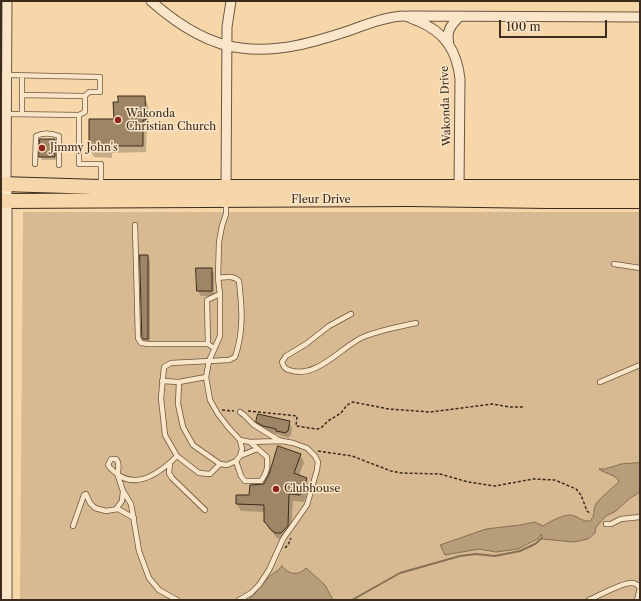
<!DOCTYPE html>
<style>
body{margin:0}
#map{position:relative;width:641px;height:601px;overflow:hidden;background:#f7d7aa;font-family:"Libre Caslon Text",serif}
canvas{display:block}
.frame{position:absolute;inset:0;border:2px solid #3b2c1b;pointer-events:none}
.scale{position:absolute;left:499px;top:20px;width:108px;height:18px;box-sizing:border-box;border:2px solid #3b2c1b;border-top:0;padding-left:5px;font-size:12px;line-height:14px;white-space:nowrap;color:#3b2c1b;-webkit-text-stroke:3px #fae5c8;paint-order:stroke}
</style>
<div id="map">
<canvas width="641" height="601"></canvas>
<div class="frame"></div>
<div class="scale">100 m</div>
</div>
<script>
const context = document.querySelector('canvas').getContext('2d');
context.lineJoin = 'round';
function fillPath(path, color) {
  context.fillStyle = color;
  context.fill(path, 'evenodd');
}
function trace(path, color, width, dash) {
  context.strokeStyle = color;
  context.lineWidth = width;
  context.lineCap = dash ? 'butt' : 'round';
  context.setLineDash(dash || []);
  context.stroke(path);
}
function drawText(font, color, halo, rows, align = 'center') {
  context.font = font + ' "Libre Caslon Text",serif';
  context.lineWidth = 3;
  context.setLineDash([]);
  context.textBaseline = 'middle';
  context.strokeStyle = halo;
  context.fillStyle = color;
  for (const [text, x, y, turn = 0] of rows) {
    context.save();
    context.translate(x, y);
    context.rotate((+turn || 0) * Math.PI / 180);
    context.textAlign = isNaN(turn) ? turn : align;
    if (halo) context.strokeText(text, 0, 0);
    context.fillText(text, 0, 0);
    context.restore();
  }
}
fillPath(new Path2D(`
 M23 212H640V600H20Z`), '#d7ba92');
const water = new Path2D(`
 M640 463V492L629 499 616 511 606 516 596 527 595 533 588 539 574 542 542 539 541 534 539 538 518 549 496 552 479 549 445 555 440 545 486 529 520 525 535 522 543 526C549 522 564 514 571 515 578 516 582 522 590 521 596 514 592 511 596 504 599 499 614 486 619 482 616 474 605 474 599 469H605L621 464Z
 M282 566C289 575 298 576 306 568L325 585 333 600H248C256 594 261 585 268 578 272 573 278 572 282 566Z`);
fillPath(water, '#b79d79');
trace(water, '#857053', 1);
fillPath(new Path2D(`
 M144 97 148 104 149 127H147L146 152 112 153V158L94 157 90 150 115 120Z
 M41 140H55L57 143V160H42L40 157Z
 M148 256 150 261V343H147L143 337Z
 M211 269 214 274V296H201L198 291Z
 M257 422H289L292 428 291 436H289V438L267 431 260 427Z
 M300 455 304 462 299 476 306 478 310 486 304 502 293 501 291 533 285 540H280L276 537 271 529H269L265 521V512L241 511 237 504 265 485Z`), '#0003');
trace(new Path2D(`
 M352 600 400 573 460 556 476 554 495 556 520 551 535 544 542 538`), '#857053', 2);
const building = new Path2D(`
 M118 96H145L146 120H143V146H109V151H89V119H114L113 102H118Z
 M40 139H55V157H39Z
 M140 255H148V339H143L142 337Z
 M196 268H212V291H197Z
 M258 414 290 421 288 431H287L286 433 276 431V429L263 426 256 422Z
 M278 446 301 454 294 473 307 478 300 495 289 494 288 526 281 533H275L271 530 265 522H264V505L236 504V495H249L250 485 264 484 269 474Z`);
fillPath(building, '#9d8565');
trace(building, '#3b2c1b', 1);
const service = new Path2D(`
 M7 75 100 77V92H89L85 96V112L79 115 7 114
 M22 95 85 96
 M22 114V76
 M79 115V164H101V185
 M35 164 36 136C44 132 51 133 59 136V165
 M135 225 138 338 141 343 148 344H208
 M614 264 640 268
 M351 314 329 326 306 344 286 356 282 362C283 366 285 369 289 370 316 380 341 347 363 337 380 330 398 327 416 323
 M214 348 208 344 207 300 220 294
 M206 377 179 382 178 404 183 427 193 445 220 464 227 465 236 461 240 456 242 449 240 440 228 427 218 414 210 400 206 377 209 361 220 336V294L218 278
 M162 381 179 382
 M600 382 640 365
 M250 442 282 441
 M240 456 257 449
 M236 461 241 476 245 481H261C267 473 268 467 267 457L250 442 240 440
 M170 463 169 473 172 478 205 510
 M220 464 210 474 199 473 177 456 165 435 161 398 164 367 171 363 229 360 235 357C244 331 242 308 239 281 233 275 226 277 218 278L219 242 222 226 226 214V201
 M116 509 122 501 123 491
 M606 524H611L621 519 640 517
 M73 526 84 495 86 494 90 503 95 508 106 511 118 509 134 518
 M177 600 159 590 149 578 139 551 131 504 123 491 118 476C117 470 121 464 116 459H111L108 465C110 469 114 471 117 474 138 490 162 471 177 456
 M239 600 251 593 259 585 269 570 283 539 307 505 317 470 318 462 315 456 307 448 293 443 282 441 277 439 254 425 244 415 240 412
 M589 600C598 596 623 582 632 583 636 583 638 585 640 588L637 600`);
const minor = new Path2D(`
 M151 1C176 23 206 44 241 48 279 53 315 42 351 30 364 25 390 16 404 16 408 16 414 20 418 21 445 32 457 51 460 79L459 188 457 190
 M409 16 640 17
 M449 45C446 31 450 26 460 16
 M6 184 7 1
 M226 192 227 27 231 1`);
const tertiary = new Path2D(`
 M6 600V184`);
const primary = new Path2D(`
 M1 184 101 187H640
 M1 201 409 199 548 201H640`);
trace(service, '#6a573f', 6);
trace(minor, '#6a573f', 11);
trace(tertiary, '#6a573f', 13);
trace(primary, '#3b2c1b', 16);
trace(new Path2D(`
 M222 410 234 411
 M248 411 297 416 296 426 317 429 321 428 328 421 341 413 347 405 353 402 389 409 430 412 493 404 509 407H525
 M318 451 352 456 391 471 401 473 440 474 468 482 495 486 533 479 555 480 576 489 581 495 587 511 591 514
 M285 548 288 545 291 538`), '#3b2c1b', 1.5, [3, 2]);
trace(service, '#fae5c8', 4.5);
trace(minor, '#fae5c8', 9);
trace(tertiary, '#fae5c8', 11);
trace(primary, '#f7d7aa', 14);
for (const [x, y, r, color] of [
 [118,120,4,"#8f2418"],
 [42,148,4,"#8f2418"],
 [276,489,4,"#8f2418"]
]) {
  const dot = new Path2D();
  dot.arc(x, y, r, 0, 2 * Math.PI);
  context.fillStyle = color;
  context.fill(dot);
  trace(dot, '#fae5c8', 1.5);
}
drawText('11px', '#3b2c1b', '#fae5c8', [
 ["Wakonda Drive",446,106,-92],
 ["Fleur Drive",321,200]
]);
drawText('11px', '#3b2c1b', '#fae5c8', [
 ["Wakonda",126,114],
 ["Christian Church",126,127],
 ["Jimmy John's",50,148],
 ["Clubhouse",284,489]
], 'left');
</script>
